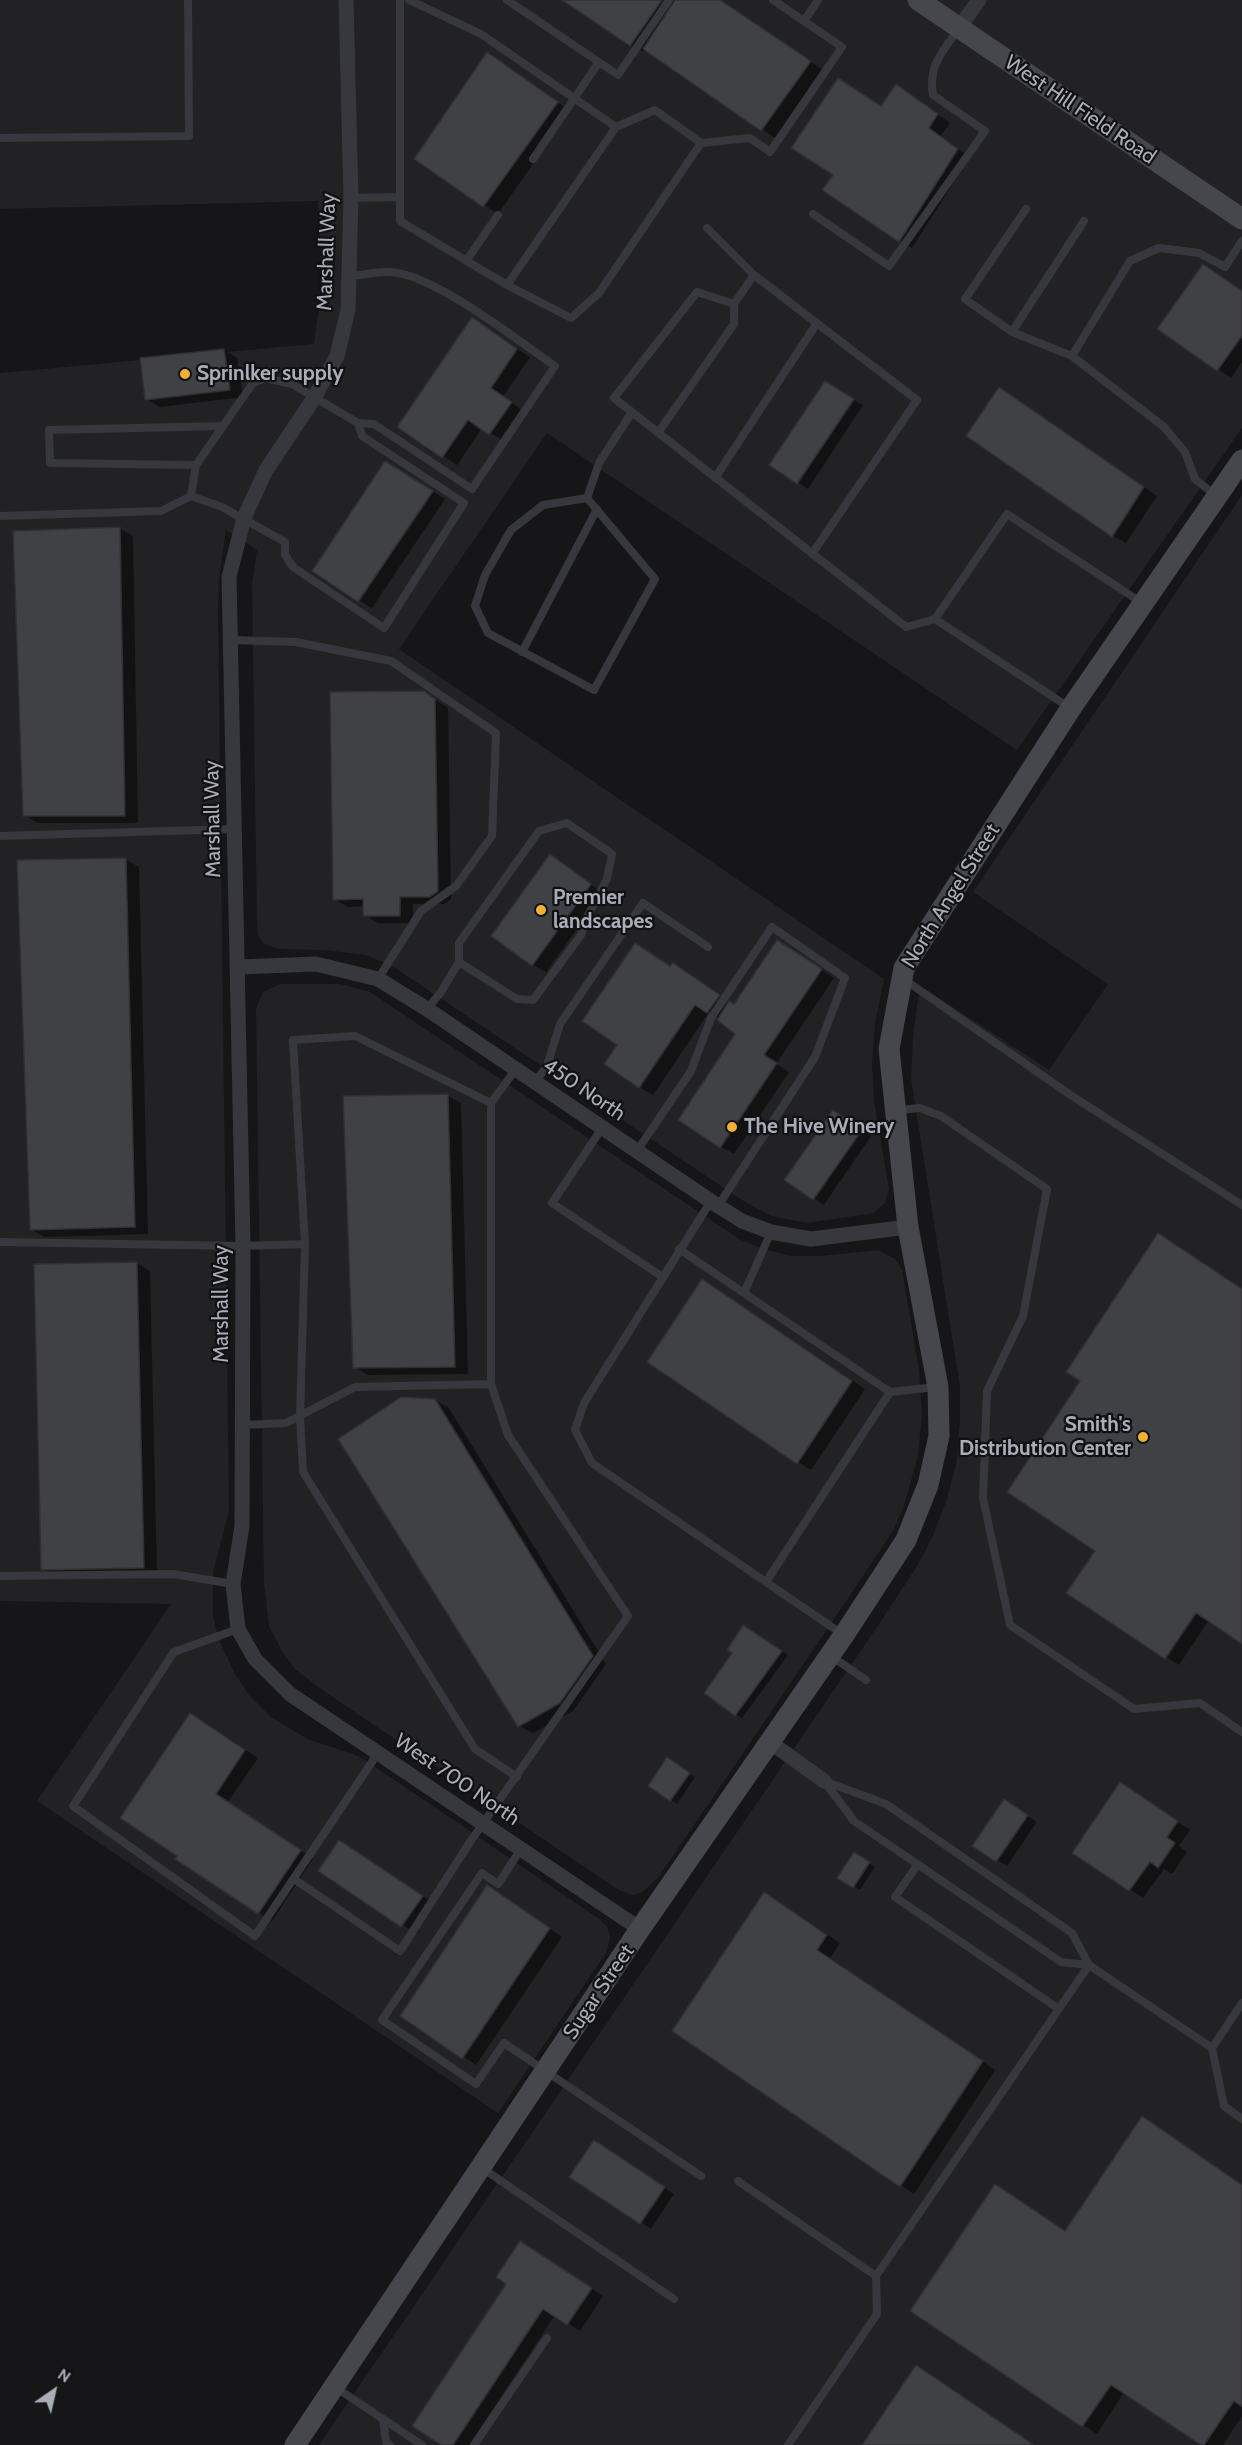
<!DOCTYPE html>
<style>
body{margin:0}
#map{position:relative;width:1242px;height:2445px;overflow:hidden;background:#161618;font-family:Cabin,sans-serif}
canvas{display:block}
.north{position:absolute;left:24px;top:2361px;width:60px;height:60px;-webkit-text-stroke:4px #111113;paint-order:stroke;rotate:34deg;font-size:16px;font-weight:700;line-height:24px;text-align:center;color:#a8adb8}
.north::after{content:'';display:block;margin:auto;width:21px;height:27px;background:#a8adb8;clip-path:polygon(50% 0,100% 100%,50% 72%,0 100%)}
</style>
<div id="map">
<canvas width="1242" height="2445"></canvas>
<div class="north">N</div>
</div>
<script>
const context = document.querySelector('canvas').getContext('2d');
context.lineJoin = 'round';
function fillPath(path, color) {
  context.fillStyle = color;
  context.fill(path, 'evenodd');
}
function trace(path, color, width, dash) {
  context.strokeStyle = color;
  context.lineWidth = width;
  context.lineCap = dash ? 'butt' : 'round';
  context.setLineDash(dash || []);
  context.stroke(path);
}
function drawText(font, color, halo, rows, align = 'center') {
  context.font = font + ' Cabin,sans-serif';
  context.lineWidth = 4.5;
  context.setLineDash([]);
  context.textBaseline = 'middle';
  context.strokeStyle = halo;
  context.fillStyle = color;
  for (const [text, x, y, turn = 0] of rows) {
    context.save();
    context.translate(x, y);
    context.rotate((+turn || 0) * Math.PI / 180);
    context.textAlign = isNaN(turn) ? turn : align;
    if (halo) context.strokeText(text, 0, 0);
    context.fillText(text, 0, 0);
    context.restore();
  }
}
fillPath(new Path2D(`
 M0 0H1242V428L1017 750 547 433 399 649 884 979 875 1024 872 1064 874 1101 889 1189 885 1203 874 1213 807 1223 771 1216 745 1202 392 966 366 955 324 950 278 949 263 943 258 936 257 926 252 584 257 550 226 530 219 579 218 612 229 1511 213 1572V1616L219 1640 235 1674 249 1695 271 1717 309 1740 351 1753 365 1760 598 1918 607 1926 610 1938 606 1953 498 2113 37 1801 171 1604 0 1601V373L314 344 322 282 318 201 0 209Z
 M1242 495V2445H319L877 1627 917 1566 932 1538 947 1499 956 1464 960 1422V1387L911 1079 913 1036 918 1000 922 987 1049 1070 1108 984 973 892Z
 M280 984H340L370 992 741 1240 766 1250 792 1256H821L878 1250 895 1259 902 1270 919 1370 922 1412 918 1456 904 1506 893 1531 843 1606 658 1878 641 1893 633 1895 619 1890 325 1692 295 1669 282 1651 269 1626 264 1583 256 1008 263 992Z`), '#222225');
fillPath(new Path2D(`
 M565 0H720L823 70 775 138 646 49 644 52 631 45Z
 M500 62 570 111 498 214 416 158Z
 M909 93 950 123 941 136 970 157 912 248 899 241 835 175 881 107Z
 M1242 291V362L1231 378 1159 329Z
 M485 327 530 357 503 397 524 411 504 441 482 428 457 465 399 427Z
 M224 350 237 358 243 397 160 407 146 399Z
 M826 383 863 405 808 489 771 464Z
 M1012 397 1157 496 1126 543 1113 536Z
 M399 470 445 499 372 608 358 600Z
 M119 528 133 536 138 823H38L24 815Z
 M424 692 448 708 451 899 444 904H413V923H378L365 915V906L348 907 334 899Z
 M550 856 603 893 546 972 533 965Z
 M125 859 139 867 148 1234 45 1237 31 1230Z
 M791 949 834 978 776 1064 789 1072 734 1154 721 1147 737 1033 720 1019 709 1012 653 1095 639 1087 671 968 687 972 735 1006Z
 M448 1096 461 1103 468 1374 368 1375 355 1367Z
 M843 1117 871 1136 824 1205 787 1180Z
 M137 1263 150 1271 157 1575 56 1576 42 1569Z
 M716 1289 865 1389 811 1470 798 1462Z
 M1242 1289V1642L1209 1620 1179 1665 1068 1593 1097 1550Z
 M435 1400 449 1408 606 1664 573 1711 533 1733 519 1726Z
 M750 1630 788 1655 742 1718 706 1693Z
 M204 1722 258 1758 228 1802 313 1859 272 1921 177 1859Z
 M674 1763 695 1777 677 1804 650 1785Z
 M1134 1791 1190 1830 1179 1846 1187 1852 1172 1874 1164 1869 1143 1898 1074 1852Z
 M1014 1807 1037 1822 1007 1866 974 1845Z
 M349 1848 432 1902 412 1931 320 1870Z
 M854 1854 875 1867 860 1890 840 1878Z
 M500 1895 562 1937 476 2065 402 2016Z
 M778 1901 840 1943 830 1958 995 2070 914 2194 674 2031Z
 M1143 2118 1242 2185V2416L1223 2445H1203L1124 2392 1097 2434 912 2311 1066 2232Z
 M604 2147 674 2194 651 2229 571 2177Z
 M532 2250 603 2296 580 2331 555 2315 469 2445H444Z`), '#0007');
const building = new Path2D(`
 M562 0H662L630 46Z
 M675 0H720L811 61 761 131 643 49Z
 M487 52 558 102 483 207 414 159Z
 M838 78 881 106 896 84 938 114 929 128 958 149 899 242 822 190 833 175 791 148Z
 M1203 264 1242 291V336L1217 371 1157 329Z
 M472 317 517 349 491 388 512 402 489 435 468 420 442 458 397 427Z
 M224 349 230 390 145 400 140 358Z
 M825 381 854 399 797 484 769 465Z
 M999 387 1144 487 1112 537 966 436Z
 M385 461 433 491 358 602 312 571Z
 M120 527 125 816H23L13 531Z
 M424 691 435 699 438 891 430 897H400V916H363V899L333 900 330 692Z
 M550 854 591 884 532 966 491 936Z
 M126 858 135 1227 30 1230 17 860Z
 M777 940 822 969 764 1055 777 1063 720 1148 678 1120 735 1034 717 1020 729 1001 734 1004Z
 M635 943 670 966 673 963 720 995 707 1013 695 1005 639 1088 604 1064 617 1045 582 1021Z
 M448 1094 455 1367 353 1368 343 1096Z
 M833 1110 862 1130 813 1200 784 1180Z
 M1158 1233 1242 1289V1644L1196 1613 1165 1659 1066 1593 1095 1551 1007 1492 1080 1381 1066 1372Z
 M137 1262 144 1568 41 1570 34 1264Z
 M702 1279 852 1381 797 1464 647 1362Z
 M401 1397 435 1399 593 1656 560 1703 518 1727 338 1439Z
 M743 1625 782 1651 735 1716 704 1693 732 1653 727 1650Z
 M190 1713 245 1750 216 1794 301 1850 258 1914 175 1859 177 1856 120 1818Z
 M667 1757 690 1773 670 1801 648 1786Z
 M1120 1782 1178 1821 1167 1837 1175 1843 1158 1868 1150 1862 1129 1891 1072 1853Z
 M1004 1799 1028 1815 996 1862 972 1846Z
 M339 1840 423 1896 401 1927 318 1871Z
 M854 1852 870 1862 853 1888 837 1878Z
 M487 1885 550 1928 462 2059 400 2016Z
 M764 1892 827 1935 817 1950 983 2061 900 2187 672 2031Z
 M1142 2116 1242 2185V2407L1234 2401 1204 2445H1201L1111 2385 1082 2427 910 2311 995 2184 1065 2231Z
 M594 2140 665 2187 640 2224 569 2177Z
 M520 2241 592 2288 567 2325 543 2309 453 2445H441L412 2426 506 2284 496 2277Z
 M916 2365 1034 2445H862Z`);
fillPath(building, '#404145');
trace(building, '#303034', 1.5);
trace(new Path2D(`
 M409 0 481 34 616 127 655 110 701 143 750 138 770 152 842 47 773 0
 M507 0 618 75 669 0
 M804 21 818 0
 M0 138 189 136 188 0
 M533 159 599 62
 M400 197V0
 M351 198 400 197V221L507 285 571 318 599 293 701 143
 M1026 209 965 299 1012 332 1072 356 1164 427 1185 452 1195 479 1216 496
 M813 214 889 266 985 131 933 95C928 66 942 52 958 30
 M707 228 754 275 917 400 812 554
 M466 261 498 215
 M754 275 734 304 697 292 614 398 906 627 935 619
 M350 276C363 275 378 271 391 272 435 275 517 340 555 366L472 489 374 424 358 423 292 384 265 378 253 383 196 465 191 496 222 507 285 542V555L293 567 384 628 464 503 362 436 358 423
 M507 285 616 127
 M1012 332 1084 221
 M1072 356 1130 261 1159 248 1199 253 1225 267 1242 241
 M658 433 734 324V304
 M196 465 50 463 49 430 223 426
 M715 478 817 323
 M587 498 543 505 511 530 485 575 475 606 488 633 594 690 655 579 587 498 599 463 632 412
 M0 516 161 511 191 496
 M230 640 296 642 391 661 496 733 492 836 456 886 421 911 378 979
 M522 652 597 509
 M1070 708 935 619 1007 514 1142 603
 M0 836 234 829
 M905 980 1069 1094 1242 1205
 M427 1009 441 992 459 962V943L539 831 567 823 612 854 607 879 587 917 581 935 533 1000 517 999 459 962
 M535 1082 547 1066 560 1024 643 903 708 947
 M491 1103 355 1036 293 1040 305 1244 300 1417 303 1472 475 1749 517 1777
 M898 1110 920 1108 941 1116 1047 1189 1023 1316 987 1391 983 1498 1010 1625 1134 1709 1200 1703 1242 1732
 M602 1128 552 1203 661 1276
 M637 1151 691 1071 711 1018 772 927 845 978 815 1057 718 1206
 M711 1201 584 1403 575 1430 592 1463 842 1634
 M0 1242 243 1246 305 1244
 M679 1249 890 1392 936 1387
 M744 1293 771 1232
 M242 1425 286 1423 355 1387 491 1384
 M0 1576 173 1574 233 1584
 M766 1582 890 1392
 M238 1629 174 1652 73 1806 255 1936 378 1753
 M831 1656 866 1680
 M824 1781 854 1821 1061 1962 1089 1965 1212 2048 1242 2003
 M824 1781 886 1804 1072 1933 1089 1965
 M521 1849 498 1884 482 1873 382 2020 476 2084 504 2043 701 2176
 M918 1864 895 1897 1059 2009
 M294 1879 400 1951 470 1842 628 1616 508 1435 491 1384V1103L516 1069
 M1212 2048 1224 2106 1242 2119
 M482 2168 674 2299
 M738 2181 876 2276
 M335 2387 422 2445
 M383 2419 386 2442 390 2445
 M474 2445 547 2338
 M788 2445 877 2314 876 2276 1089 1965`), '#37383d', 8);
trace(new Path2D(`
 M346 0 351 198 348 310 337 356 314 398 266 470 244 518 229 577 243 1246 242 1526 233 1584 238 1629 255 1659 290 1694 640 1929
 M959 28 979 0
 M238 967 316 964 378 979 427 1009 718 1206 742 1221 771 1232 811 1239 908 1227
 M770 1742 824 1781`), '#37383d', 15);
trace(new Path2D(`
 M918 0 1242 219
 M295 2445 640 1929 844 1635 906 1540 928 1485 939 1436 938 1387 908 1227 889 1049 904 968 1071 708 1242 460`), '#45474d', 21);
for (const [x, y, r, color] of [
 [185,374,6,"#f2b134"],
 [541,910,6,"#f2b134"],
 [732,1127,6,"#f2b134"],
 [1143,1437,6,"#f2b134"]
]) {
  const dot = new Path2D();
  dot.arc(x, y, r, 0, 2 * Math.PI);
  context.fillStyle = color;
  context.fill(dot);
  trace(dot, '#111113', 2);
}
drawText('21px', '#a8adb8', '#111113', [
 ["West Hill Field Road",1080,110,34],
 ["Marshall Way",327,252,-88],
 ["Marshall Way",213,819,-91],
 ["North Angel Street",951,896,-58],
 ["450 North",584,1090,34],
 ["Marshall Way",222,1304,-90],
 ["West 700 North",457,1780,34],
 ["Sugar Street",599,1992,-56]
]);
drawText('bold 21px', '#a8adb8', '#111113', [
 ["Sprinlker supply",197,374],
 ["Premier",553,898],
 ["landscapes",553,922],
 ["The Hive Winery",744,1127],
 ["Smith's",1131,1425,"right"],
 ["Distribution Center",1131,1449,"right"]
], 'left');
</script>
